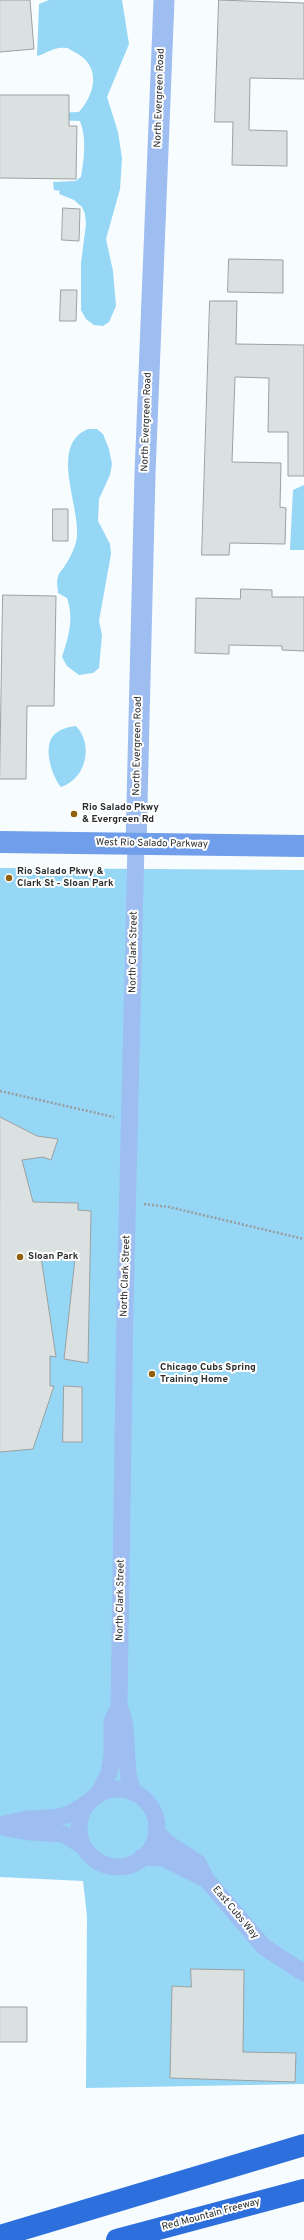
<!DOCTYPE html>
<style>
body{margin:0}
canvas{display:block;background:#f7fcfe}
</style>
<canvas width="304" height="2240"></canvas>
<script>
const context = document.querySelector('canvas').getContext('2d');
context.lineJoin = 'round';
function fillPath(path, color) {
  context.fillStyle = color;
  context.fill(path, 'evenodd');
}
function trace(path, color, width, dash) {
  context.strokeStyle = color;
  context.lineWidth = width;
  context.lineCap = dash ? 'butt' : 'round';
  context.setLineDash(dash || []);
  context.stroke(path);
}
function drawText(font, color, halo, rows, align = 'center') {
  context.font = font + ' Overpass,sans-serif';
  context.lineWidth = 4;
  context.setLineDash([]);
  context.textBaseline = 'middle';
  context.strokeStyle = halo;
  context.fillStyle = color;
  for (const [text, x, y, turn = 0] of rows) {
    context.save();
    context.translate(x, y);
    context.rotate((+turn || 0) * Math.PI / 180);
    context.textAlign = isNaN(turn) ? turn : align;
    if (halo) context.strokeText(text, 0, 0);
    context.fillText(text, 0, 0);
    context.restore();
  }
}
fillPath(new Path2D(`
 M49 0H122L129 44 107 97 118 132 122 158 120 189 106 239 113 271 116 306 109 322 103 326 94 325 86 319 81 310V263L86 224 85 214 82 207 74 200 59 194 60 191 54 190 53 182 75 181 81 177C84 158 87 140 80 121L55 120V113L79 112C95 94 101 68 78 54 74 52 70 49 67 48 54 46 48 53 37 56L39 4Z
 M88 429H97L103 434 109 449 112 464 110 475 99 499 98 521 110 544 111 554 99 621 102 635 99 668 93 673 79 675 67 666 62 657C69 636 74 618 67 598L58 593C58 588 56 582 58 577 58 574 62 570 64 567 70 558 76 547 77 536 80 505 49 445 88 429Z
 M304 485V550H290L293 490Z
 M76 726C94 745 86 779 61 787 52 776 43 748 53 736 59 729 68 727 76 726Z
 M0 868 304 870V2084L86 2088 87 1916 83 1881 0 1877Z`), '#96d7f6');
const building = new Path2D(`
 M0 0H30L34 49 0 52Z
 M219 0 304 3V79L250 78 249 130 287 131V166L232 165 233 122H215Z
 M0 95H69V126H77L76 179 0 178Z
 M63 208 80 209 79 241 62 240Z
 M229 259 283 260V293L228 292Z
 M61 290H77L76 321H60Z
 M210 301H237L236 344 304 345V476H288V432H268L269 378 235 377 232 462 281 463 280 507 286 508 285 544 230 543 229 555H202Z
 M53 509H68V541H53Z
 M241 589 272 590V597H304V651L282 650V646L229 645V654L195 653 196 598 240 599Z
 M3 595 56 596 54 706H27L26 779H0Z
 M0 1117 37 1136 58 1139 51 1160 43 1157 22 1160 33 1202 78 1203V1210L91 1211 88 1363 64 1359 75 1259 41 1257 56 1357 50 1356V1386H54L33 1449 0 1452Z
 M64 1386 82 1387V1442H63Z
 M191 1969 244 1970 243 2052 296 2053 295 2082 170 2078 172 1986 191 1987Z
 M0 2007H27V2042H0Z`);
fillPath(building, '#dbe0e0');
trace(building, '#9ca1a1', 1);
trace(new Path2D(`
 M0 1091 114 1117
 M144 1204 169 1207 304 1239`), '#989c9d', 2.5, [2, 2]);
trace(new Path2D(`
 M119 1707C132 1734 121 1765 134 1793
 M79 1828a39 39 0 1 1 78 0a39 39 0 1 1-78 0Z
 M98 1794 109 1773 112 1755V1721L119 1707 125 1308 136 844
 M0 1825C9 1823 19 1820 28 1819 56 1817 62 1821 87 1803
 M6 1828 29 1832 64 1834 84 1847
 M156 1831 167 1843 198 1863 206 1879 264 1947 304 1973
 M142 1857 163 1858 206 1879`), '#9ebef2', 17);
trace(new Path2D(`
 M136 844 145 474 164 0`), '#9ebef2', 21);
trace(new Path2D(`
 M0 842 304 846`), '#709eea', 22);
trace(new Path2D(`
 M0 2236 304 2145
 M117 2240 304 2190`), '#2d6fdd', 22);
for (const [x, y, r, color] of [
 [74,814,4,"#90600c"],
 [9,878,4,"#90600c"],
 [20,1257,4,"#90600c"],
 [152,1374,4,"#90600c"]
]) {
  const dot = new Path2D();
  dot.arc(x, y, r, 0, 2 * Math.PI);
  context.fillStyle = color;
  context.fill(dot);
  trace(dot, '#fff', 1.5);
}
drawText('10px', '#2a2c2d', '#fff', [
 ["North Evergreen Road",160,98,-88],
 ["North Evergreen Road",147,422,-88],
 ["North Evergreen Road",138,746,-89],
 ["West Rio Salado Parkway",152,844,1],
 ["North Clark Street",134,952,-89],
 ["North Clark Street",126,1276,-88],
 ["North Clark Street",121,1600,-89],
 ["East Cubs Way",235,1913,50],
 ["Red Mountain Freeway",211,2215,-15]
]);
drawText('bold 10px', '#2a2c2d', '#fff', [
 ["Rio Salado Pkwy",82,808],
 ["& Evergreen Rd",82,820],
 ["Rio Salado Pkwy &",17,872],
 ["Clark St - Sloan Park",17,884],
 ["Sloan Park",28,1257],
 ["Chicago Cubs Spring",160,1368],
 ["Training Home",160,1380]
], 'left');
</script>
